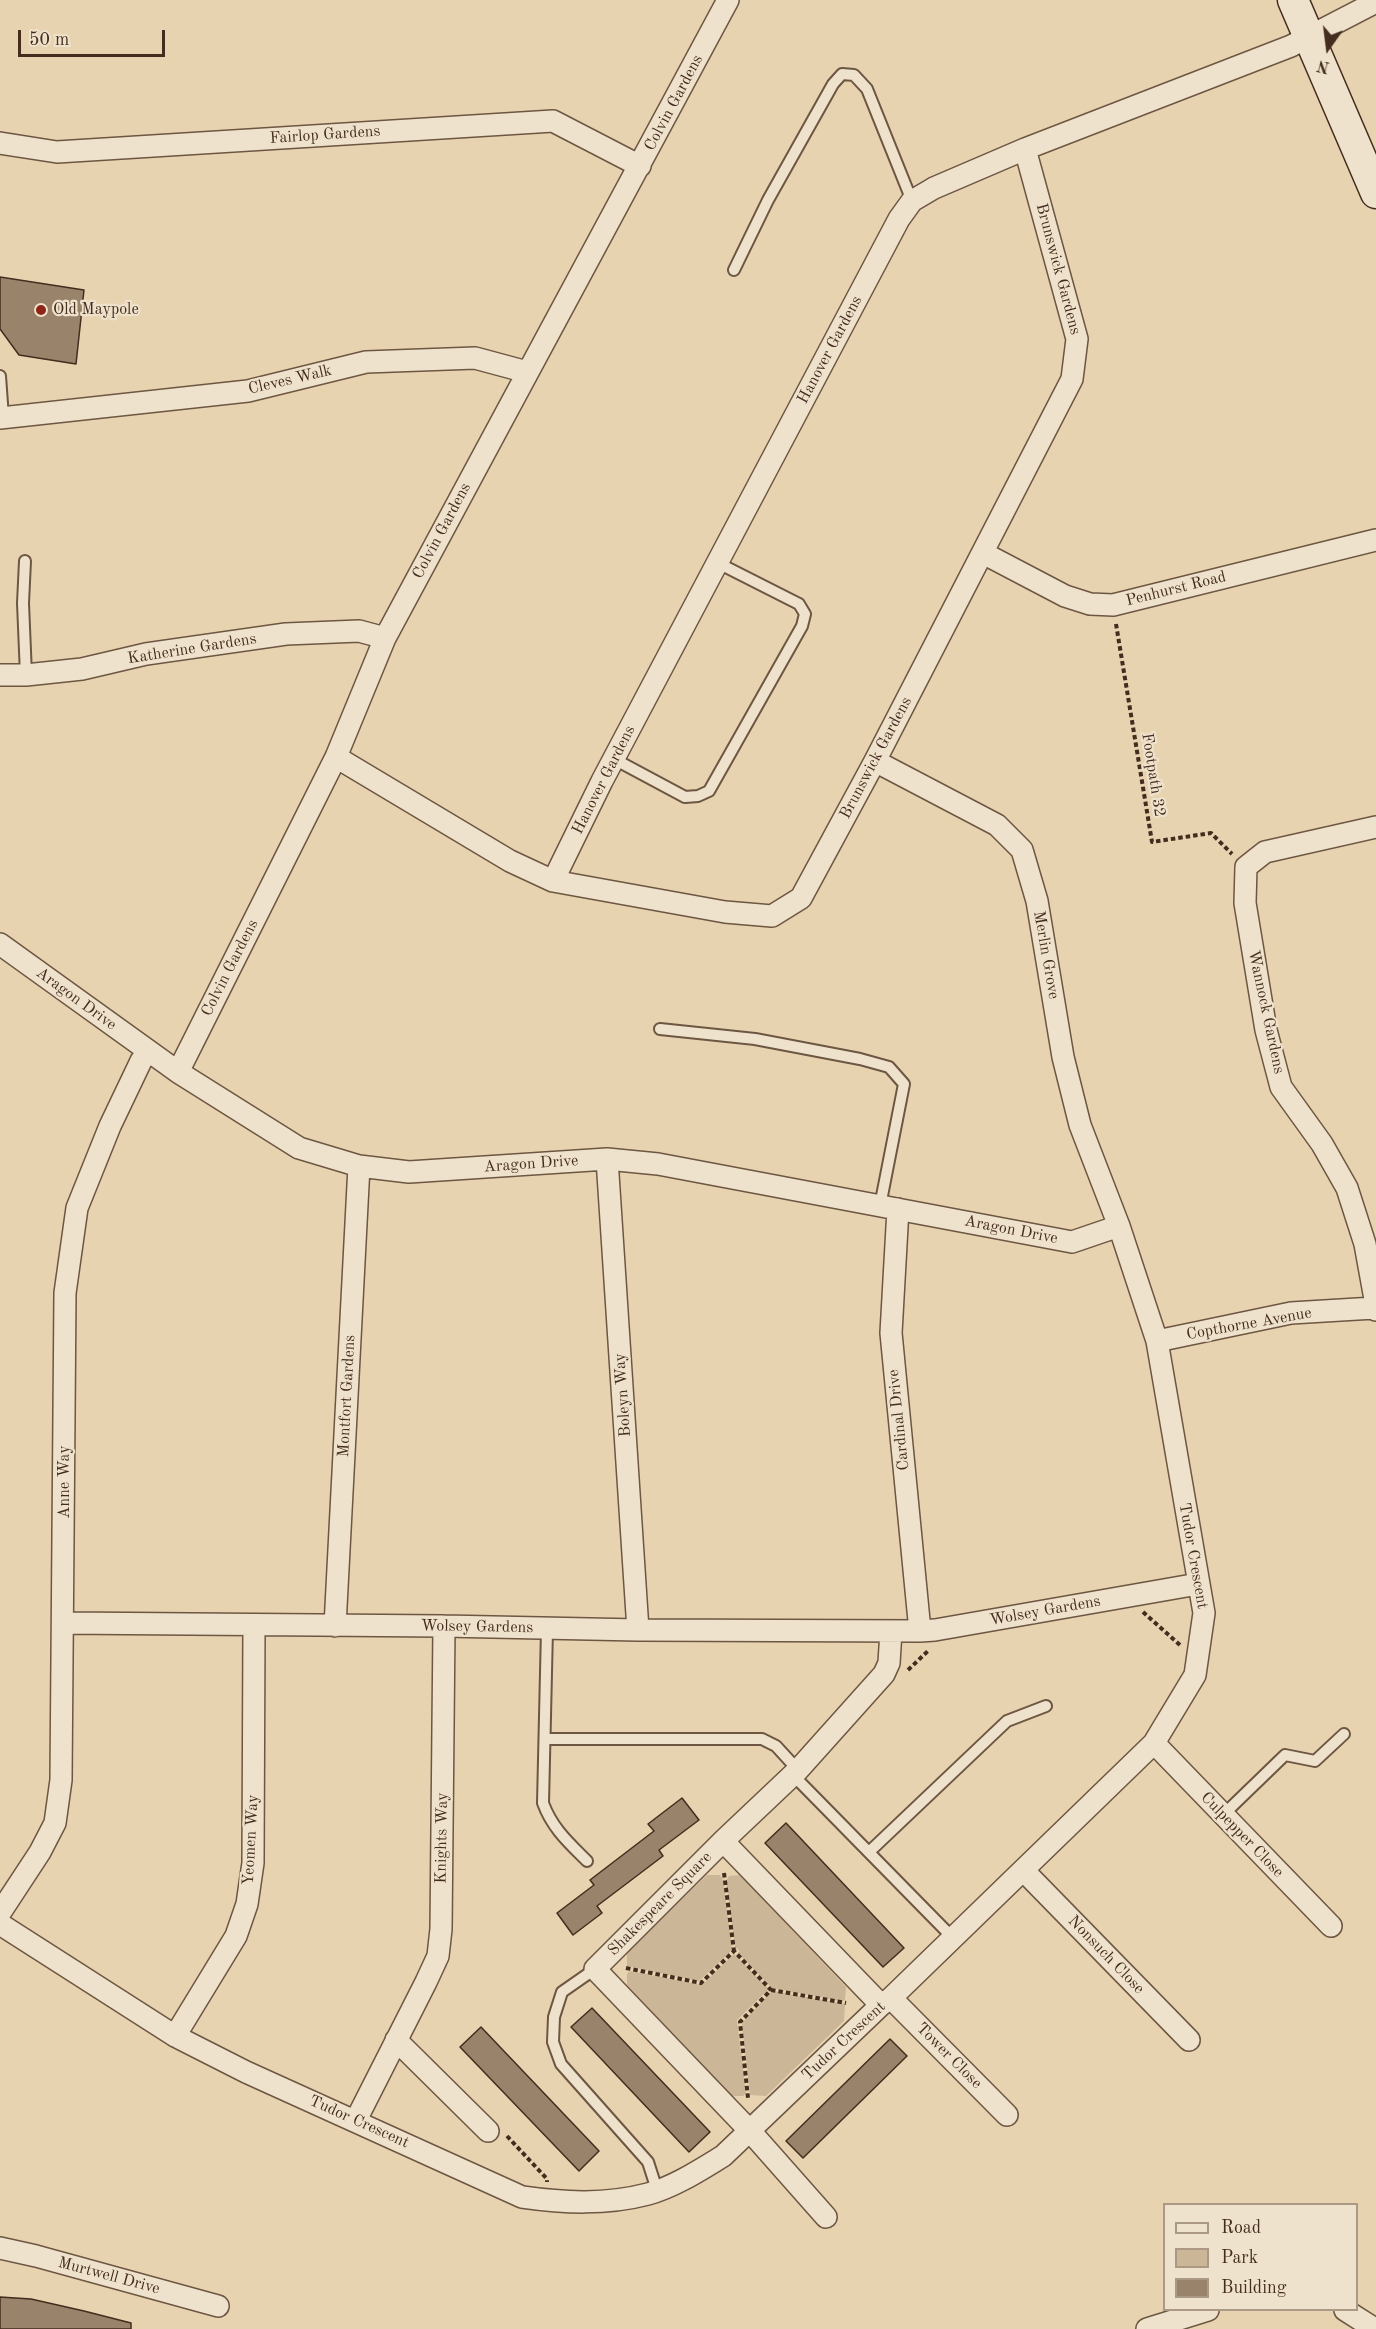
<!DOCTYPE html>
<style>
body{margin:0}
#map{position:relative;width:1376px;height:2329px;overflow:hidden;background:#e7d3b0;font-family:"Old Standard TT",serif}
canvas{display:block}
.legend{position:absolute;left:1163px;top:2203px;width:195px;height:108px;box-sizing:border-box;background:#efe2cc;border:2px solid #ab9986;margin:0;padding:8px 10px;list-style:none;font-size:18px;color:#442c1e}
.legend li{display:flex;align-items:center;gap:12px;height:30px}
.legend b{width:30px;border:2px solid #ab9986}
.north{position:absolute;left:1298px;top:18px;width:60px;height:60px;-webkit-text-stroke:4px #efe2cc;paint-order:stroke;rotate:194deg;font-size:16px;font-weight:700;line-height:24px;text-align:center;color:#442c1e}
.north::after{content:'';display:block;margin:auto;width:21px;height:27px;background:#442c1e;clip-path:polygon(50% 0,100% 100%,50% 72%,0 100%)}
.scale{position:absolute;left:18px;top:30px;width:147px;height:27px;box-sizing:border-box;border:3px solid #442c1e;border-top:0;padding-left:8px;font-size:18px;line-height:21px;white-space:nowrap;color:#442c1e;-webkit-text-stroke:4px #efe2cc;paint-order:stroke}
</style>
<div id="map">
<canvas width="1376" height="2329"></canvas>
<ul class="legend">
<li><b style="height:8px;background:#efe2cc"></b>Road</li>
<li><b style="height:16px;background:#cbb797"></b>Park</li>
<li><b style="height:16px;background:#99836a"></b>Building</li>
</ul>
<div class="north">N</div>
<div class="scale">50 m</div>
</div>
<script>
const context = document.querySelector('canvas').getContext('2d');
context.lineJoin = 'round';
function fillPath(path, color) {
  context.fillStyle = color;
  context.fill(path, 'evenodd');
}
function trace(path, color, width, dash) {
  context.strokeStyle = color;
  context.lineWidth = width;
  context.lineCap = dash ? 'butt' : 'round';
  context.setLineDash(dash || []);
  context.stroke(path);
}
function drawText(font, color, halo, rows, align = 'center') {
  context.font = font + ' "Old Standard TT",serif';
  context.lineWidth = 4.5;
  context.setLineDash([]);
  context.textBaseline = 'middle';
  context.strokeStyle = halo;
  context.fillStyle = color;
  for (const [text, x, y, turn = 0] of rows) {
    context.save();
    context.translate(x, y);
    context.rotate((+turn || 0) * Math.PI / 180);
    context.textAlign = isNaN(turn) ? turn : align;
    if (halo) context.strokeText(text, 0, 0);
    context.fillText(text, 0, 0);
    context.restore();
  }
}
fillPath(new Path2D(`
 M707 1875H720L723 1880 732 1948 730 1952 699 1981 627 1966V1952Z
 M740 1875 846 1987 845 2000 841 2001 772 1988 738 1953 740 1951 735 1947 726 1881 729 1876Z
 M734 1954 769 1989 737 2020 746 2093 743 2096H732L627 1985V1974L630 1971 702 1985Z
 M772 1991 845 2004 844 2021 766 2096 750 2095 742 2023Z`), '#cbb797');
const building = new Path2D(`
 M0 277 84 290 76 364 19 355 0 329Z
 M682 1798 699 1820 659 1850 663 1856 597 1906 602 1913 573 1935 557 1913 594 1885 590 1880 654 1831 648 1824Z
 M786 1823 904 1948 883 1967 765 1843Z
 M592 2008 710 2132 689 2152 571 2027Z
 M481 2027 599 2151 579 2171 460 2047Z
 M890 2039 907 2056 803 2158 786 2141Z
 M0 2297 31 2299 84 2311 131 2323V2329H0Z`);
fillPath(building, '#99836a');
trace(building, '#442c1e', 1.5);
const lane = new Path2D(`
 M734 270 768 200 833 84 842 74 854 75 867 89 912 201
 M0 376 3 417
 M25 561 23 603 26 675
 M614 759 685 797 698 796 709 791 802 626 805 614 799 604 718 563
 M660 1029 755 1039 860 1059 889 1067 904 1084 880 1206
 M547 1629 543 1803C552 1828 569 1843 587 1861
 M545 1739H762L776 1746 798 1770
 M793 1775 953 1938
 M1223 1815 1285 1755 1315 1761 1344 1734
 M869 1852 1007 1721 1046 1706
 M595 1969 562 1992 554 2017 553 2042 561 2064 648 2162 657 2190`);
const street = new Path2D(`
 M0 143 57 152 553 121 640 166
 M0 418 248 391 366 362 475 358 527 372
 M983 553 1065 596 1090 604 1113 605 1376 540
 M0 675H26L82 669 146 654 286 634 359 631 385 638
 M336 757 510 861 553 881 725 912 772 916 801 898 875 761 1072 379 1077 339 1025 149
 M553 881 602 781 899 219 912 201 934 188 1025 149 1291 46 1376 2
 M0 944 178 1072 299 1148 359 1166 409 1172 607 1159 658 1164 1072 1242 1119 1226
 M178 1072 336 757 385 638 728 0
 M607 1159 638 1630
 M898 1209 891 1333 920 1631
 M1374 1308 1375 1299 1365 1244 1347 1188 1322 1144 1281 1087 1266 1030 1245 903 1246 867 1265 852 1376 827
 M1157 1341 1291 1313 1374 1308 1376 1310
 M64 1623 444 1626 638 1630 920 1631 935 1630 1198 1584
 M335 1626 359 1166
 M1154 1743 1331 1926
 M723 1841 798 1770 884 1674 889 1663 891 1631
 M1023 1870 1189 2040
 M0 1913 40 1852 55 1823 61 1780 65 1293 77 1208 110 1126 141 1061 148 1051
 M0 1924 175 2036 246 2072 522 2197C564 2203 606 2205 648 2194 674 2187 700 2170 723 2156L881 2005 891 1998 1154 1743 1195 1675 1204 1613 1157 1341 1119 1226 1080 1125 1063 1057 1037 901 1022 850 997 825 875 761
 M891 1998 1007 2115
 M175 2036 236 1936 247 1904 253 1863 254 1625
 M396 2040 488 2131
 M356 2120 426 1982 438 1956 441 1929 444 1626
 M826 2217 750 2131 595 1969 723 1841 881 2005
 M0 2248 36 2256 218 2306
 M1345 2310 1375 2329
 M1147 2329 1208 2310`);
const secondary = new Path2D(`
 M1293 0 1376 193`);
trace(lane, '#6d5642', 14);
trace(street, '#6d5642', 24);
trace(secondary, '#442c1e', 33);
trace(new Path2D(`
 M1116 624 1152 842 1211 833 1232 854
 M1143 1612 1180 1645
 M908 1670 929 1650
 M724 1873 734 1951
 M626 1968 701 1983 734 1951 771 1990 740 2022 748 2098
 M771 1990 846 2003
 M507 2136 547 2179V2182`), '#442c1e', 4, [4.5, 3]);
trace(lane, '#efe2cc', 10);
trace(street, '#efe2cc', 21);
trace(secondary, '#efe2cc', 30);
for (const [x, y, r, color] of [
 [41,310,6,"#8f2418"]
]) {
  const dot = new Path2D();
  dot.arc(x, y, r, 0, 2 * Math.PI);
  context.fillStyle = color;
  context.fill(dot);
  trace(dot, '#efe2cc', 2);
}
drawText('16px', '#442c1e', '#efe2cc', [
 ["Colvin Gardens",674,103,-62],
 ["Fairlop Gardens",325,135,-4],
 ["Brunswick Gardens",1058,269,75],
 ["Hanover Gardens",830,350,-62],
 ["Cleves Walk",290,380,-13],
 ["Colvin Gardens",442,531,-62],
 ["Penhurst Road",1176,589,-14],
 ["Katherine Gardens",192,649,-9],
 ["Brunswick Gardens",876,758,-62],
 ["Footpath 32",1153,775,81],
 ["Hanover Gardens",604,780,-63],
 ["Merlin Grove",1046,955,80],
 ["Colvin Gardens",230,968,-63],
 ["Aragon Drive",76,999,36],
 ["Wannock Gardens",1266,1012,78],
 ["Aragon Drive",531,1164,-4],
 ["Aragon Drive",1011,1230,11],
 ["Copthorne Avenue",1249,1324,-10],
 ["Boleyn Way",623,1395,-94],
 ["Montfort Gardens",347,1396,-87],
 ["Cardinal Drive",899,1420,-96],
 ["Anne Way",65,1482,-90],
 ["Tudor Crescent",1193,1556,80],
 ["Wolsey Gardens",1045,1611,-10],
 ["Wolsey Gardens",477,1627,1],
 ["Culpepper Close",1242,1835,46],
 ["Knights Way",442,1838,-89],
 ["Yeomen Way",251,1840,-87],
 ["Shakespeare Square",660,1904,-45],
 ["Nonsuch Close",1106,1955,46],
 ["Tudor Crescent",844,2041,-43],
 ["Tower Close",949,2056,45],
 ["Tudor Crescent",359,2122,24],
 ["Murtwell Drive",109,2276,15]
]);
drawText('16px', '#442c1e', '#efe2cc', [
 ["Old Maypole",53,310]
], 'left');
</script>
